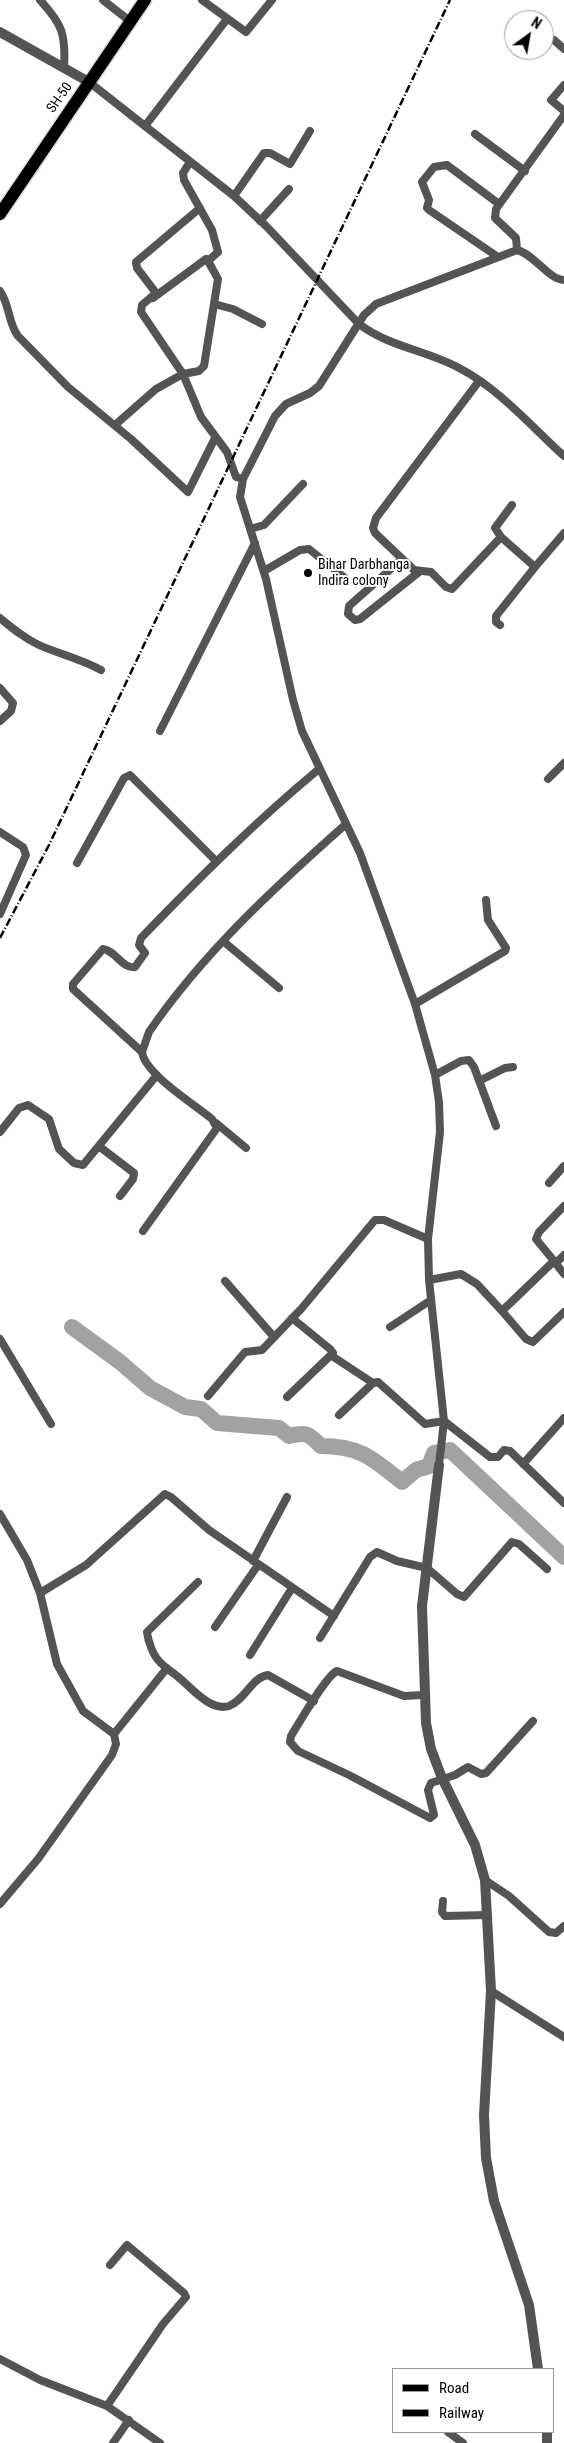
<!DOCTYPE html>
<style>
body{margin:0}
#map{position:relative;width:564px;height:2443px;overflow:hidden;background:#fff;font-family:"Roboto Condensed",sans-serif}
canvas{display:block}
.legend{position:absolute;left:392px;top:2368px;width:162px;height:65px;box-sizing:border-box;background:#fff;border:1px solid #999;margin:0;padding:6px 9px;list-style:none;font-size:15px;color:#000}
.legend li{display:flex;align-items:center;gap:10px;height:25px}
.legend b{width:25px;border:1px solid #999}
.north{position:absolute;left:504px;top:10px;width:50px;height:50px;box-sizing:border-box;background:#fff;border:1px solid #999;border-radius:50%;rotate:32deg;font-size:14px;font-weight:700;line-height:20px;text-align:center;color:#000}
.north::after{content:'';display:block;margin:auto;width:18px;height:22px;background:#000;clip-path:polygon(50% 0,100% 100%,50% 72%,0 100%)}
</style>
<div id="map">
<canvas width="564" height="2443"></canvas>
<ul class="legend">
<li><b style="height:6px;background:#000"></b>Road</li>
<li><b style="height:6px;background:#000"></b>Railway</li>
</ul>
<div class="north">N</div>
</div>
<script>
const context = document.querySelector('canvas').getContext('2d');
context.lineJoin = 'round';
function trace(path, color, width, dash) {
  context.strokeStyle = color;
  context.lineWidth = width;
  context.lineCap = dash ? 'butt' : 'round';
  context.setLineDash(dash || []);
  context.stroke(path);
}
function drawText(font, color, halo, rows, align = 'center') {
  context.font = font + ' "Roboto Condensed",sans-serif';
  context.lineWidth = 4;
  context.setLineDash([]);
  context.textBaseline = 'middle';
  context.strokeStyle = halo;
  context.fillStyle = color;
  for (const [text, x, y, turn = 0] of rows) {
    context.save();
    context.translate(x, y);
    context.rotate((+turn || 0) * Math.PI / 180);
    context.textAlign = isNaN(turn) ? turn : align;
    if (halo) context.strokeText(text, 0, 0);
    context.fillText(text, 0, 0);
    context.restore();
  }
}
trace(new Path2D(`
 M72 1327 120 1362 150 1388 185 1407 201 1409 217 1423 279 1428 289 1436C306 1432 308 1433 321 1446 361 1446 373 1459 402 1482L416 1470 429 1466 434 1453 450 1450 564 1557`), '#a2a2a2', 16);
const primary = new Path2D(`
 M0 214 145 0`);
trace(primary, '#dbdbdb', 15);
trace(new Path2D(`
 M40 0C62 24 66 34 64 67
 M103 0 131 22
 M202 0 246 32 272 0
 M554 40 564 49
 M89 82 234 196 266 226 359 324C391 348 427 350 461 369 499 389 532 427 564 456
 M564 85 551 100 564 111
 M145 126 227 19
 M475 134 525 171
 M190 162 183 173 184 180 212 230 218 252 208 261 218 279 204 366 199 371 183 374 201 417 227 452 236 477 243 479
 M234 196 264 153H270L290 164 310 131
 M260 221 289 189
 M517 250 516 238 495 218 496 209 564 115
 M498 257 429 210 427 208 429 200 422 182 434 167 447 165 499 204
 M0 291C10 305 8 323 18 336L68 387 131 439 188 492 215 438
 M153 298 206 259
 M214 304 233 309 262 324
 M479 381 376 518 373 528 375 533 414 570 431 572 446 587 452 589 501 537 535 567 564 533
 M115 425 156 389 183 374 141 312 142 305 156 293 137 268 136 262 200 208
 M250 529 264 525 303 484
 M501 537 495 528 512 505
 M402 559 349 606 348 614 355 620 360 619 419 572
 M264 571 300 550 309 549 345 578
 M0 618C12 628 24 638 39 645 59 654 81 659 101 670
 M500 625 496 622V616L535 567
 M0 688 13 703 11 711 0 721
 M160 731 255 543
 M548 779 564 763
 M0 832 23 847 26 855 0 914
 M77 863 124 778 130 775 216 861
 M223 941 279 988
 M415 1004 505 951 506 948 488 920 486 900
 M142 1052 73 989V984L103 949C115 950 122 969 135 967L145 953 139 945 141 938C198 879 255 822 319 769
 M435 1075 461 1061 469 1060 474 1067 496 1126
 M479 1081 505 1068 513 1067
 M216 1123 246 1148
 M0 1132 19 1108 28 1105 49 1119 59 1149 74 1163 83 1165 157 1075
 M100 1147 134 1173 133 1179 120 1196
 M549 1183 564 1166
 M143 1231 217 1128 212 1119C194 1104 145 1074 142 1052L149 1032C203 953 275 887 346 824
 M554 1261 564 1274
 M556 1263 564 1255
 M429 1280 461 1274 477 1284 502 1311 554 1261 536 1239 539 1232 564 1206
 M225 1281 274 1337
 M502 1311 526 1339 533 1342 564 1312
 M390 1327 431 1300
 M0 1339 51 1424
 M332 1356 373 1383
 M208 1396 245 1352 262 1350 302 1308 375 1220H384L428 1239
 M287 1397 333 1353 330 1349 292 1318
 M339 1415 373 1383 378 1382 425 1424 444 1421 490 1457H498L504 1450 510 1451 564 1503
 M523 1464 564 1418
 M439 1465 444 1421 429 1280 428 1239 440 1132 439 1102 435 1075 415 1004 360 853 302 731 293 700 266 579 240 497 243 479 275 416 286 404 310 393 319 386 364 315 376 304 517 250C534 254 549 280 564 280
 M0 1514 27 1560 40 1593 57 1664 83 1711 114 1734 116 1744 112 1755 38 1859 0 1904
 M253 1561 287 1497
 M198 1582 147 1632C148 1641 153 1655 159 1661 164 1667 171 1671 177 1676 190 1686 210 1712 229 1706 245 1700 252 1677 268 1675L314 1701
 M40 1593 86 1565 165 1494 171 1497 209 1530 334 1616
 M215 1627 258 1565
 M320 1638 370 1557 377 1552 397 1561 427 1568 457 1594 464 1597 512 1542 519 1544 547 1569
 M250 1655 292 1588
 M423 1695 404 1696 337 1671C326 1676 299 1723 291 1736L290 1742 298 1751 349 1775 430 1818 434 1815 428 1790 431 1783 455 1775 468 1767 481 1774 486 1773 533 1721
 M114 1734 167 1668
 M485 1880 509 1896 549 1932 556 1933 564 1926
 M443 1901 442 1912 445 1916 487 1915
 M491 1991 564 2037
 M0 2359 40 2380 107 2406 160 2443
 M107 2406 163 2324 186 2297 184 2293 127 2245 110 2265
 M448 2432 463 2443
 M113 2443 129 2420`), '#545454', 8);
trace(new Path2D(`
 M0 32 89 82
 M439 1465 422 1606 426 1723 431 1749 442 1778 475 1845 485 1880 491 1991 484 2115 486 2158 494 2201 529 2305 538 2369
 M547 2432V2443`), '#545454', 10);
trace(primary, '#000', 12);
trace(new Path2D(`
 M0 938 49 845 450 0`), '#000', 2.5, [8, 2.5, 1, 2.5]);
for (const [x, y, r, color] of [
 [308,573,5,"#000"]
]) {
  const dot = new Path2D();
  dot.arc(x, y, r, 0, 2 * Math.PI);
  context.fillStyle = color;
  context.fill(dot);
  trace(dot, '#fff', 2);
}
drawText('14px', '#000', '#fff', [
 ["SH-50",60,98,-55]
]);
drawText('14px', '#000', '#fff', [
 ["Bihar Darbhanga",318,565],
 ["Indira colony",318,581]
], 'left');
</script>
